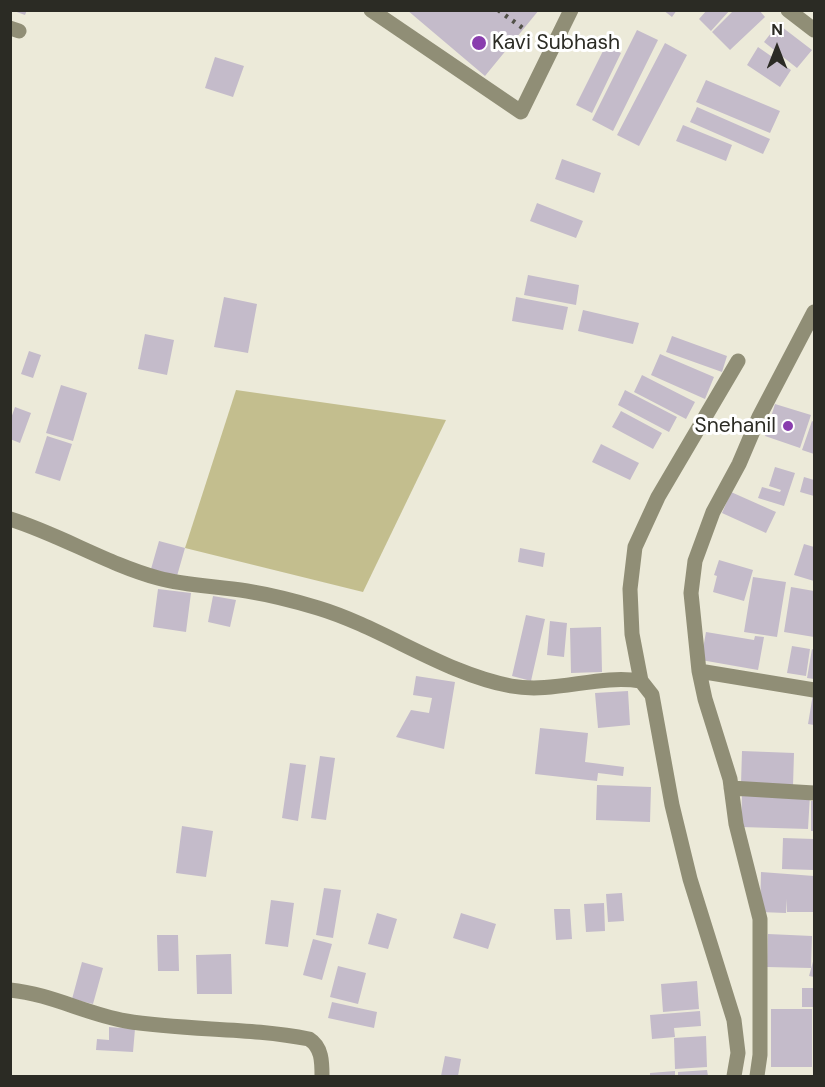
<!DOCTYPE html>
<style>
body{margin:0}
#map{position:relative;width:825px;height:1087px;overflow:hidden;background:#ecead9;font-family:"DM Sans",sans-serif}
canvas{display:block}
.frame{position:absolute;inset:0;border:12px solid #2b2b24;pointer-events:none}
.north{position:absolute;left:747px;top:18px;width:60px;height:60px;-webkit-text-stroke:4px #fff;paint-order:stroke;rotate:0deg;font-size:16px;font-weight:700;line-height:24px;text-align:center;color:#2b2b24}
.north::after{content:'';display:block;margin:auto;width:21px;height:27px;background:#2b2b24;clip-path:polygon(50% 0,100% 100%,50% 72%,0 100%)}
</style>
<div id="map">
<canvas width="825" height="1087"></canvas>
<div class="frame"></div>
<div class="north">N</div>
</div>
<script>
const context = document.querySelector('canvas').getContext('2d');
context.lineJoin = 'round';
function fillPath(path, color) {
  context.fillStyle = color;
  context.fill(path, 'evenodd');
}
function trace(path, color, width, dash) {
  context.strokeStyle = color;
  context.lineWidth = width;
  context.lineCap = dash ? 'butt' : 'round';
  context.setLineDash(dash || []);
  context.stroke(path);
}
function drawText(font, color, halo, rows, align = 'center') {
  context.font = font + ' "DM Sans",sans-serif';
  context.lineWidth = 6;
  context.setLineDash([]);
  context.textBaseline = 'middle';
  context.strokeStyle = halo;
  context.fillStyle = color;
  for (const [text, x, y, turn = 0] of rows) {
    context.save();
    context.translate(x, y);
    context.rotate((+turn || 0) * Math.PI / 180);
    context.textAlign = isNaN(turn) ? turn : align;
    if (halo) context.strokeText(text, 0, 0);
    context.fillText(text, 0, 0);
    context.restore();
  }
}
fillPath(new Path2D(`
 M236 390 446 420 363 592 185 548Z`), '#c3be8e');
fillPath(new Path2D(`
 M11 10H27L25 15Z
 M407 10H539L485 76Z
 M663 10H677L672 17Z
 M707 10H730L711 31 699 19Z
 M734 10H759L765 17 730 50 712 32Z
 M778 24 812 50 797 68 764 42Z
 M637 30 658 40 613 131 592 120Z
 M665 43 687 55 639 146 617 135Z
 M606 45 621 53 592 113 576 105Z
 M758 47 791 70 780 87 747 65Z
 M215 57 244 66 233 97 205 88Z
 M706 80 780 111 770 133 696 102Z
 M697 107 770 139 763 154 690 122Z
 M683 125 732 145 726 161 676 141Z
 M562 159 601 173 594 193 555 179Z
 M537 203 583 221 576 238 530 221Z
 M528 275 579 285 576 305 524 295Z
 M224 297 257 304 248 353 214 347Z
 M516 297 568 307 563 330 512 321Z
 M583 310 639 323 633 344 578 331Z
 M145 334 174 340 167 375 138 369Z
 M672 336 727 356 722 372 666 352Z
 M29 351 41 355 33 378 21 374Z
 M660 354 714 377 705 399 651 375Z
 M642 375 695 402 686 419 634 392Z
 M61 385 87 393 73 441 46 433Z
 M625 390 677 417 669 432 618 405Z
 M775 404 811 415 800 448 765 436Z
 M15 407 31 413 20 443 10 439V421Z
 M621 411 662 433 653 449 612 427Z
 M812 421 814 422V454L802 450Z
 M47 436 72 444 60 481 35 473Z
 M601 444 639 463 630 480 592 462Z
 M775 467 795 473 784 506 758 498 762 487 780 492 781 490 769 486Z
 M804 477 814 480V496L800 492Z
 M731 492 776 512 766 533 722 513Z
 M159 541 185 548 177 576 151 569Z
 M804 544 814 547V581L794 575Z
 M520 548 545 553 543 567 518 562Z
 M719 560 753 570 744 601 713 592 717 576 714 575Z
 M753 577 786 582 777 637 744 632Z
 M791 587 814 591V637L784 632Z
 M158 589 191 593 186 632 153 627Z
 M213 596 236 600 230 627 208 622Z
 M526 615 545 619 531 681 512 676Z
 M550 621 567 623 564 657 547 655Z
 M601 627 602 672 571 673 570 628Z
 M706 632 754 640 755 636 764 637 758 670 701 660Z
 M792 646 810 649 806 676 787 673Z
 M812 649 814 650V679L807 678Z
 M416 676 455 682 444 749 396 737 411 710 429 713 432 698 413 695Z
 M628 691 630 725 598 728 595 693Z
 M813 694H814V725L808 724Z
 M540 728 588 733 585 762 624 767 623 776 598 773 597 781 535 774Z
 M742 751 794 753 793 786 741 784Z
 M320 756 335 758 326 820 311 818Z
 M290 763 306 765 298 821 282 818Z
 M597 785 651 787 650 822 596 820Z
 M742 793 810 795 808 829 741 827Z
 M811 801H814V831H811Z
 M182 826 213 831 206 877 176 873Z
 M783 838 814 839V870L782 869Z
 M761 872 814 876 813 912H787V899L786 913 760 912Z
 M324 888 341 890 333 938 316 935Z
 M622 893 624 921 608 922 606 894Z
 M271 900 294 903 288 947 265 944Z
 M604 903 605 931 586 932 584 904Z
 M554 909H570L572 939 556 940Z
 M377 913 397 919 388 949 368 944Z
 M461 913 496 924 488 949 453 938Z
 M768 934 812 936 811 968 767 967Z
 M157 935H178L179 971H158Z
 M313 939 332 944 322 980 303 975Z
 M231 954 232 994H197L196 955Z
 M814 958V977L809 976Z
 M82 962 103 968 93 1004 72 999Z
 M338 966 366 973 358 1004 330 997Z
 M697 981 699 1009 663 1012 661 984Z
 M802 988H814V1007H802Z
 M332 1002 377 1012 374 1028 328 1018Z
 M771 1009H812V1067H771Z
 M700 1011 701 1026 674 1028 675 1037 652 1039 650 1015Z
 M109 1027 135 1029 133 1052 96 1050 97 1039 109 1040Z
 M706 1036 707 1067 675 1069 674 1038Z
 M445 1056 461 1059 458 1076H441Z
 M707 1070 708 1076H678V1072Z
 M675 1071V1076H650V1073Z`), '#c4bbca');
trace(new Path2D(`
 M371 10 521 112 571 10
 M788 10 814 30
 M10 28 19 31
 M10 519C61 535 107 564 158 578 187 586 217 586 247 591 271 595 295 601 318 608 384 628 443 673 511 686 555 694 598 674 641 681L652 695 672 805 690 879 734 1020 738 1053 734 1076
 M699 671 814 690
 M641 681 632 634 630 589 635 547 658 497 738 361
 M731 788 814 793
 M10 990C51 994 86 1014 126 1021 186 1031 249 1027 309 1039 322 1047 322 1062 322 1076
 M757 1076 760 1055V919L736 824 730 779 705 699 699 671 691 593 695 561 713 512 739 464 759 417 814 312`), '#908e76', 15);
trace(new Path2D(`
 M498 10 524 29`), '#525148', 4.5, [3, 6]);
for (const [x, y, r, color] of [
 [479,43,8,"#893dae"],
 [788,426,6,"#893dae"]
]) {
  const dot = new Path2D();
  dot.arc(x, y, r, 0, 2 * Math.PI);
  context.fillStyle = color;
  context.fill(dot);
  trace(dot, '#fff', 2);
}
drawText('21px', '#2b2b24', '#fff', [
 ["Kavi Subhash",492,43],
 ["Snehanil",776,426,"right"]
], 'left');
</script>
